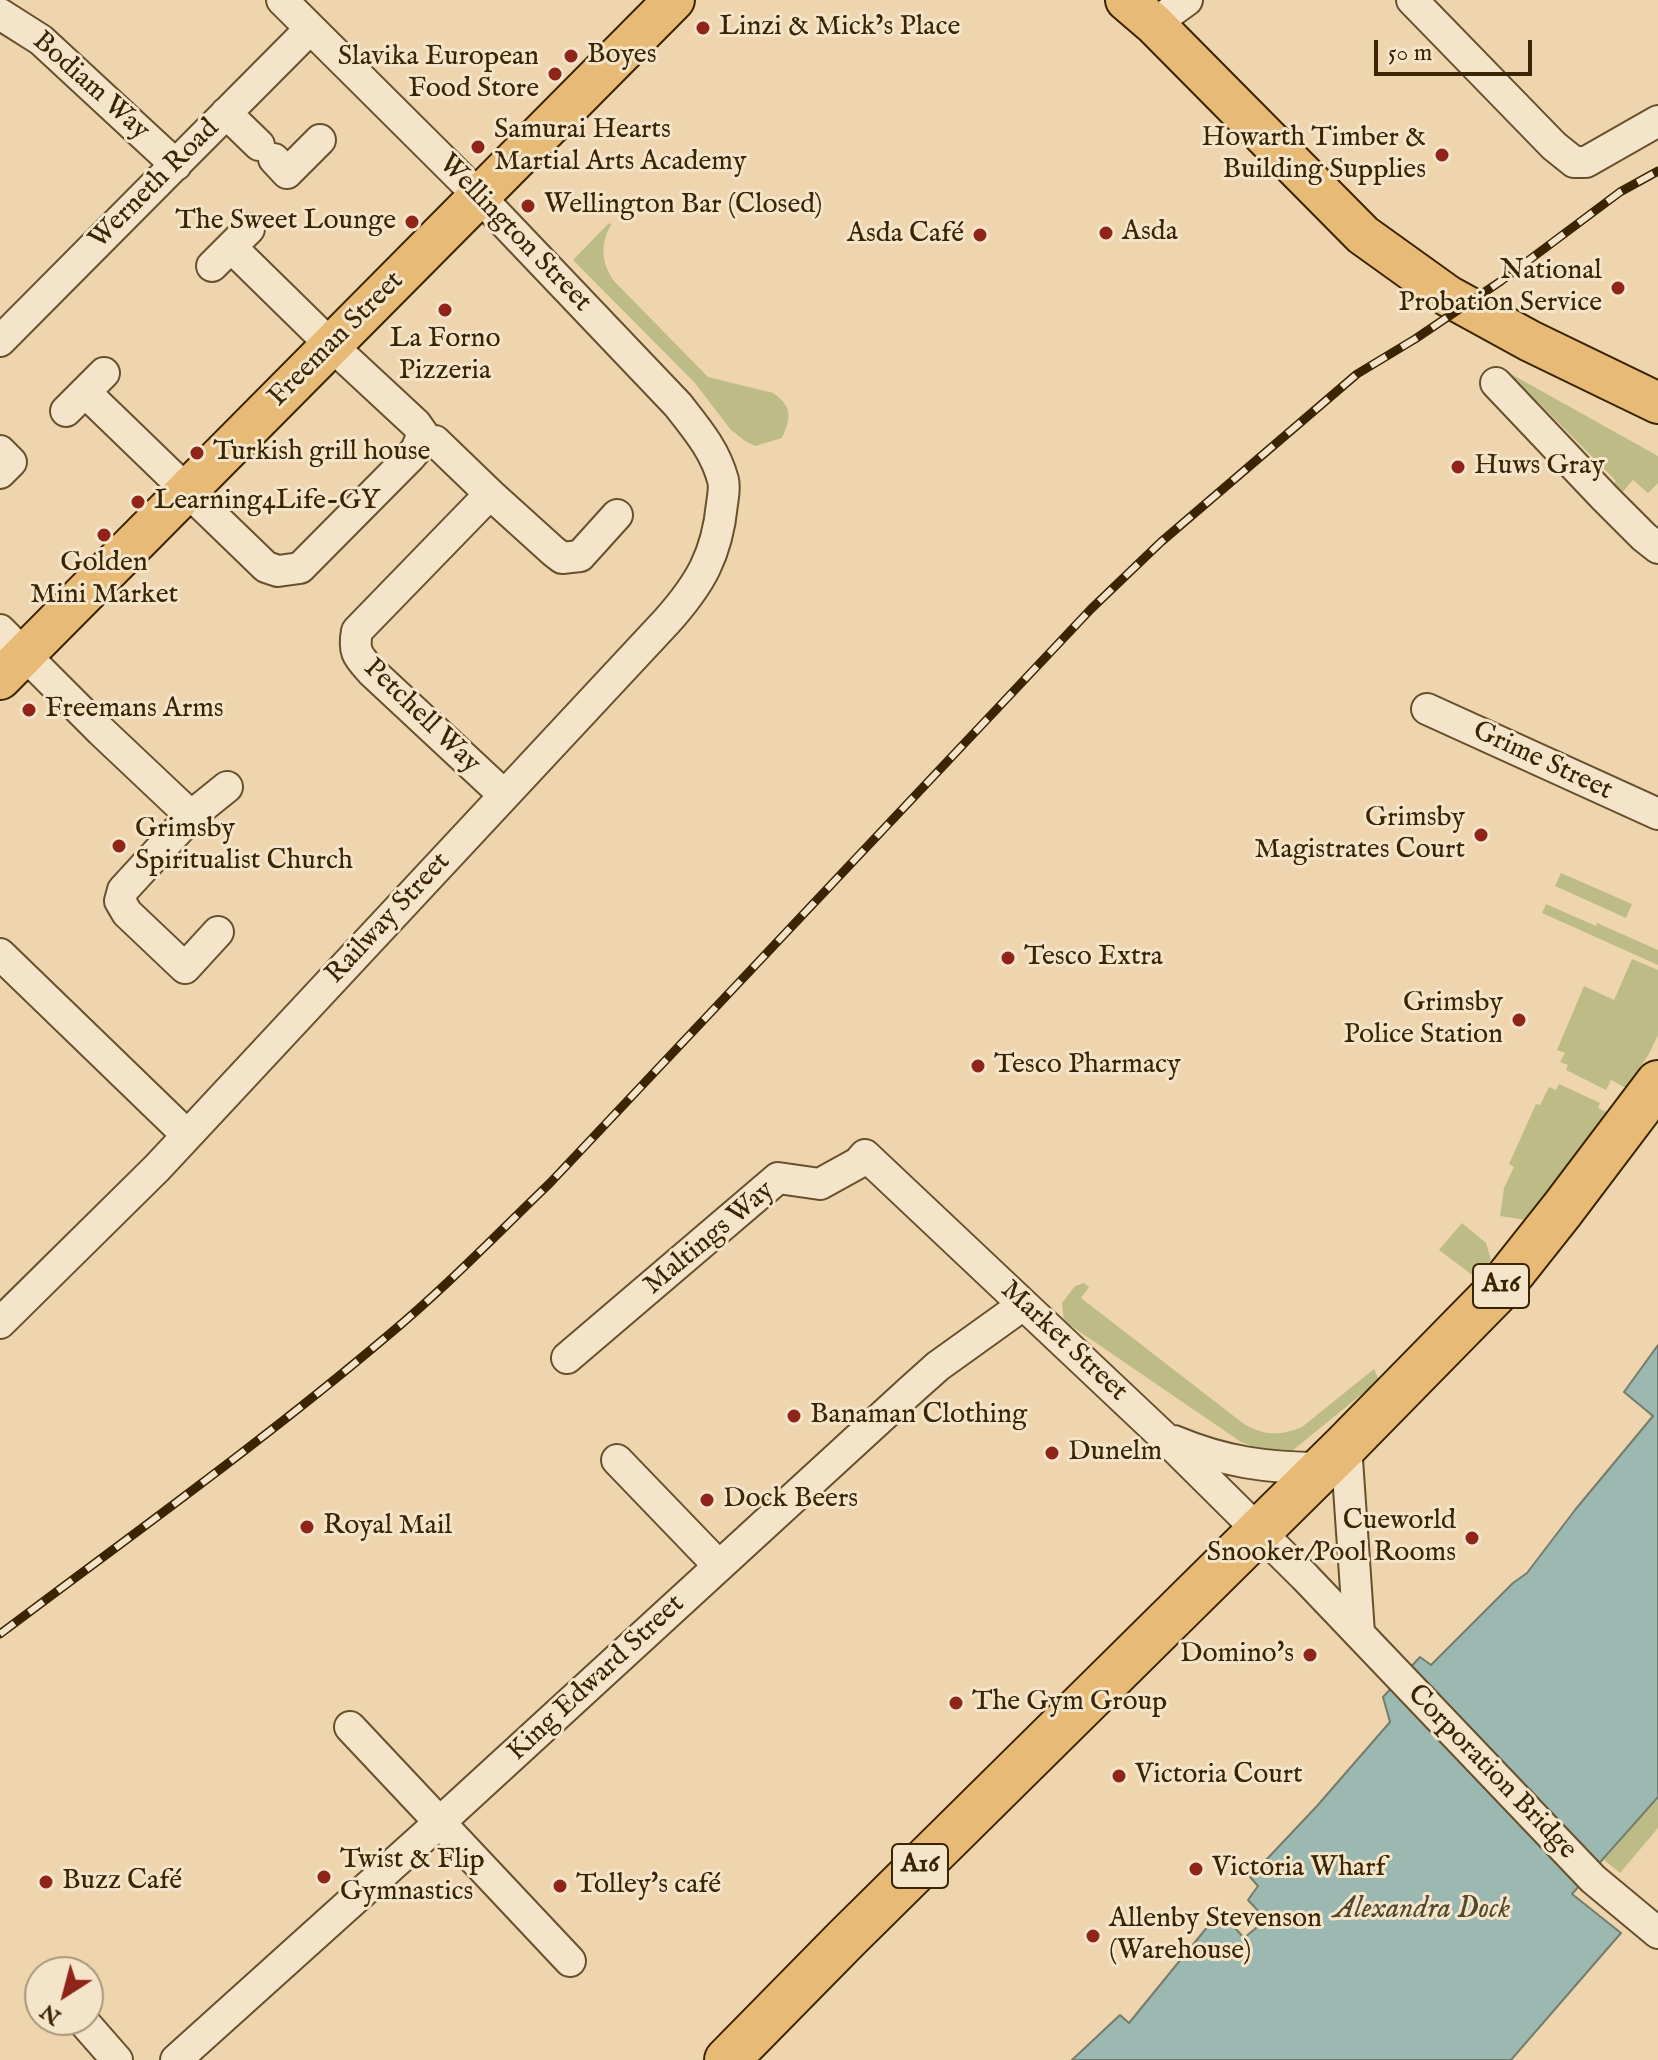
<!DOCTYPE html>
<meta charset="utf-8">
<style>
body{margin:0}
#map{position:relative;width:1658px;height:2060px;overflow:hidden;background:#eed5ad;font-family:"IM FELL English",serif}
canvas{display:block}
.north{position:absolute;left:24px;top:1956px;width:80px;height:80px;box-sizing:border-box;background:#f4e4ca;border:2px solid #aa977a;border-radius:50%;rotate:216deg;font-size:22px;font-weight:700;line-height:32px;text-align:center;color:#3a2401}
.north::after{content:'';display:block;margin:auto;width:28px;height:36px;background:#8f2418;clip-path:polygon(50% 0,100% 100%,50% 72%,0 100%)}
.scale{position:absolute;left:1374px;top:40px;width:158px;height:36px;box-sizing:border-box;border:4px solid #3a2401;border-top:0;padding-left:10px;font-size:24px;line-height:28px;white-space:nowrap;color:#3a2401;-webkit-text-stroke:6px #f4e4ca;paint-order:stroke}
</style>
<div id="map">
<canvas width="1658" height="2060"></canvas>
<div class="north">N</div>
<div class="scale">50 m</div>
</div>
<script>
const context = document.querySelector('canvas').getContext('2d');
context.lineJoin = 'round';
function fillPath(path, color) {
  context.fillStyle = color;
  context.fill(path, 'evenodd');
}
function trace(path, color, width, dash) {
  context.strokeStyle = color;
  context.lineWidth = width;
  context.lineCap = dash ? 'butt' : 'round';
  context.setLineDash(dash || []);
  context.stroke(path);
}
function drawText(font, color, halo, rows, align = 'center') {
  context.font = font + ' "IM FELL English",serif';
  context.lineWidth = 6;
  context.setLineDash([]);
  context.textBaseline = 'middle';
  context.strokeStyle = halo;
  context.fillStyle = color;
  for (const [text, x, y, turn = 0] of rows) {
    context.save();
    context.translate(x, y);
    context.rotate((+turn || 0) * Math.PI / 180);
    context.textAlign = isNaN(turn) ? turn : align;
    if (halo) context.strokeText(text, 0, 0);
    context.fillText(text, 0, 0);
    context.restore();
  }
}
fillPath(new Path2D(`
 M609 223 611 225C600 244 601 263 614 281L708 377 773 393C793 407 791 417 782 438L755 446 745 441 730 429 695 383 573 260Z
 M1502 369 1658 456V483L1648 493 1633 480 1620 495 1611 488 1616 481 1537 401 1531 406 1498 374Z
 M1561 873 1632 904 1626 918 1555 886Z
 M1546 904 1596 926 1597 923 1658 950V965L1542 913Z
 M1632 959 1658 970V1035L1649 1054 1626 1088 1611 1080 1606 1090 1566 1070 1568 1065 1560 1062 1565 1053 1557 1050 1584 986 1614 1000Z
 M1559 1084 1600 1103 1598 1108 1609 1113 1526 1220 1500 1216 1504 1188 1514 1167 1509 1164 1536 1104 1540 1105 1549 1087 1556 1090Z
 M1462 1223 1486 1243 1491 1260 1475 1277 1439 1250Z
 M1084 1283 1089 1287 1081 1298 1244 1424C1265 1436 1280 1436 1302 1427L1374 1369 1379 1380 1292 1451C1273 1453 1259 1450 1241 1442L1064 1321 1062 1303 1075 1286Z
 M1658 1797V1828L1620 1873 1604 1860Z`), '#bebc86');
const water = new Path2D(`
 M1658 1345V1797L1572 1894 1621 1933 1511 2060H1072L1120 2015 1129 2023 1213 1920 1221 1926 1228 1920 1244 1938 1256 1928 1262 1915 1248 1900 1258 1886 1250 1877 1317 1806 1390 1722 1383 1697 1420 1657 1431 1665 1513 1583 1527 1573 1575 1510 1653 1416 1624 1392Z`);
fillPath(water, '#9bb8b1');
trace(water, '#747d6b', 2);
const minor = new Path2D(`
 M1412 0 1554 146 1574 162H1586L1658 121
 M0 14 41 40 176 165
 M1154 24 1187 0
 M226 113 259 145
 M274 159 287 173 320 140
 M212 266 249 229
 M0 341 310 29
 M1496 383 1605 498 1644 537 1658 548
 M85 392 266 567 278 571 300 568 409 458 416 450 423 434 416 424 332 346 231 247
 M66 411 104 373
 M435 441 490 494
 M0 451 11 462 0 473
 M0 630 101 731 191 816
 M1427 709 1658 814
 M504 795 372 672C358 656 353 653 357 631L490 494 553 551 562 558 580 556 617 515
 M218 932 185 968 127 913 120 901 123 890 191 816 227 787
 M0 954 187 1135
 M0 1323 157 1168 667 621C700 584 717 555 722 504 723 496 725 488 723 480 715 450 696 428 678 405L479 196 282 0
 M567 1358 778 1178 820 1184 858 1163 865 1155 1165 1438 1305 1577 1593 1879 1658 1933
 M1174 1441C1224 1462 1267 1468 1321 1468
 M1346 1445 1359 1633
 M617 1460 719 1566
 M350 1727 570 1961
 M82 2020 117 2060
 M176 2060 439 1823 910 1391 938 1366 1023 1305`);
const major = new Path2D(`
 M1126 0 1154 24 1363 235 1448 296 1530 341 1658 403
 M0 679 674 0`);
const highway = new Path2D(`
 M727 2060 846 1939 1346 1445 1501 1287 1562 1210 1658 1083`);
trace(minor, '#67502c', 34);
trace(major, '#3a2401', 44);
trace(highway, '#3a2401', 48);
trace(minor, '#f4e4ca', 30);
trace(major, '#e7ba76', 40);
trace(highway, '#e7ba76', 44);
const rail = new Path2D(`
 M0 1634C130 1536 262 1442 386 1337 444 1289 496 1235 550 1183L1091 609 1161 542 1357 374 1415 339 1501 281 1620 192 1658 171`);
trace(rail, '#3a2401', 9);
trace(rail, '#f4e4ca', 6, [18]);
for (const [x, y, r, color] of [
 [703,28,8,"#8f2418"],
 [571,56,8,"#8f2418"],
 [555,74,8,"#8f2418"],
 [478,147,8,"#8f2418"],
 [1442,155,8,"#8f2418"],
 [528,206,8,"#8f2418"],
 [412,222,8,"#8f2418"],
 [1106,233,8,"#8f2418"],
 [980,235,8,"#8f2418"],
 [1618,288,8,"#8f2418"],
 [445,310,8,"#8f2418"],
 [197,453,8,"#8f2418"],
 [1458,467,8,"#8f2418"],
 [138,502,8,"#8f2418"],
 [104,535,8,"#8f2418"],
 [29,710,8,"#8f2418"],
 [1481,835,8,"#8f2418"],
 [119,846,8,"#8f2418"],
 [1008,958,8,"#8f2418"],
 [1519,1020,8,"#8f2418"],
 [978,1066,8,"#8f2418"],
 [794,1416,8,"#8f2418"],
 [1052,1453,8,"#8f2418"],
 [707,1500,8,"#8f2418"],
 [307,1527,8,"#8f2418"],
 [1472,1538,8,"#8f2418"],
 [1310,1655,8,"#8f2418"],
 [956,1703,8,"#8f2418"],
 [1119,1776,8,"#8f2418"],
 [1196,1869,8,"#8f2418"],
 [324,1877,8,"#8f2418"],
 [46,1882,8,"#8f2418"],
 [560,1886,8,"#8f2418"],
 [1093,1936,8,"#8f2418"]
]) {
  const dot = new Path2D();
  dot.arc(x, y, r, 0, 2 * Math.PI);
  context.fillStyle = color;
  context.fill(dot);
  trace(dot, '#f4e4ca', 3);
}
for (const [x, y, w] of [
 [1501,1286,56],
 [920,1866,56]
]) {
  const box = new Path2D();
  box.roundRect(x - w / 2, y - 22, w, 44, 6);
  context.fillStyle = '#f4e4ca';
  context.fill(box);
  trace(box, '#3a2401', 2);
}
drawText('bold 26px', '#3a2401', null, [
 ["A16",1501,1286],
 ["A16",920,1866]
]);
drawText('28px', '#3a2401', '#f4e4ca', [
 ["Linzi & Mick’s Place",719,28],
 ["Boyes",587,56],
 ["Slavika European",539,58,"right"],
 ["Food Store",539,90,"right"],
 ["Samurai Hearts",494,131],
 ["Martial Arts Academy",494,163],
 ["Howarth Timber &",1426,139,"right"],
 ["Building Supplies",1426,171,"right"],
 ["Wellington Bar (Closed)",544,206],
 ["The Sweet Lounge",396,222,"right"],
 ["Asda",1122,233],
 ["Asda Café",964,235,"right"],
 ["National",1602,272,"right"],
 ["Probation Service",1602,304,"right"],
 ["La Forno",445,340,"center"],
 ["Pizzeria",445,372,"center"],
 ["Turkish grill house",213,453],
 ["Huws Gray",1474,467],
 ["Learning4Life-GY",154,502],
 ["Golden",104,564,"center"],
 ["Mini Market",104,596,"center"],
 ["Freemans Arms",45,710],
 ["Grimsby",1465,819,"right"],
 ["Magistrates Court",1465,851,"right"],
 ["Grimsby",135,830],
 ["Spiritualist Church",135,862],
 ["Tesco Extra",1024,958],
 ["Grimsby",1503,1004,"right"],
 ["Police Station",1503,1036,"right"],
 ["Tesco Pharmacy",994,1066],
 ["Banaman Clothing",810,1416],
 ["Dunelm",1068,1453],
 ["Dock Beers",723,1500],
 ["Cueworld",1456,1522,"right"],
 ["Snooker/Pool Rooms",1456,1554,"right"],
 ["Royal Mail",323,1527],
 ["Domino's",1294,1655,"right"],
 ["The Gym Group",972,1703],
 ["Victoria Court",1135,1776],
 ["Twist & Flip",340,1861],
 ["Gymnastics",340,1893],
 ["Victoria Wharf",1212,1869],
 ["Buzz Café",62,1882],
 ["Tolley's café",576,1886],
 ["Allenby Stevenson",1109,1920],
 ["(Warehouse)",1109,1952]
], 'left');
drawText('28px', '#3a2401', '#f4e4ca', [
 ["Bodiam Way",90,87,42],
 ["Werneth Road",155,185,-45],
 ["Wellington Street",514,234,46],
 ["Freeman Street",337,340,-45],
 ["Petchell Way",421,717,44],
 ["Grime Street",1542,762,25],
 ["Railway Street",389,919,-47],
 ["Maltings Way",710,1239,-40],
 ["Market Street",1063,1342,43],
 ["King Edward Street",597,1679,-43],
 ["Corporation Bridge",1491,1773,46]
]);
drawText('italic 30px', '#52492d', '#f4e4ca', [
 ["Alexandra Dock",1422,1911]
]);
</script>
